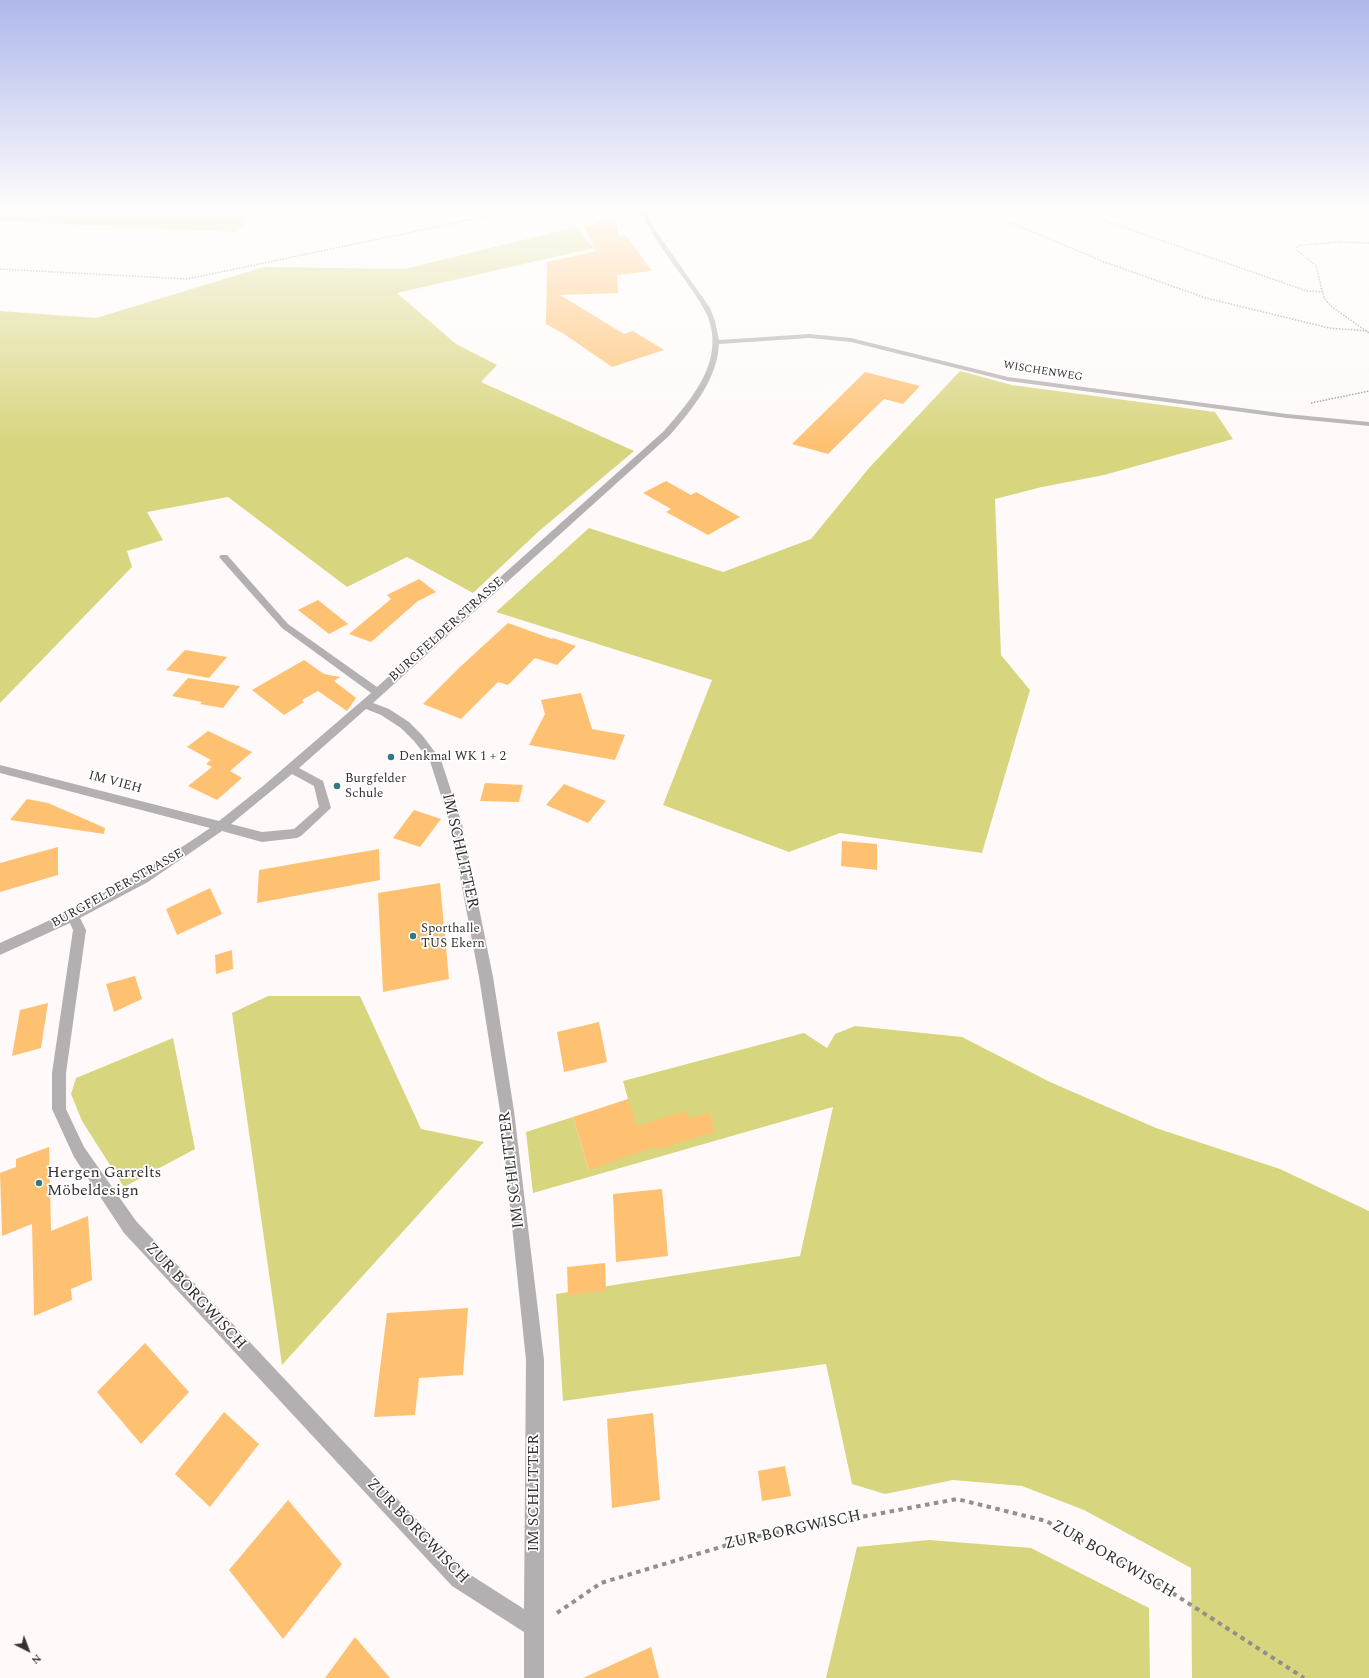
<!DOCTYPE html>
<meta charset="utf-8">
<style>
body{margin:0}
#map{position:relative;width:1369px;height:1678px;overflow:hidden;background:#fffaf9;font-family:Spectral,serif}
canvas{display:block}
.north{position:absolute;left:8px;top:1630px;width:40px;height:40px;-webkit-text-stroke:3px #fff;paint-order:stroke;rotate:138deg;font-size:11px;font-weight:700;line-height:16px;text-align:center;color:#34302f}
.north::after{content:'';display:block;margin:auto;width:14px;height:18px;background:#34302f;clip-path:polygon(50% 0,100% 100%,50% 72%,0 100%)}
</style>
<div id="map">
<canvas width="1369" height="1678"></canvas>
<div class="north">N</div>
</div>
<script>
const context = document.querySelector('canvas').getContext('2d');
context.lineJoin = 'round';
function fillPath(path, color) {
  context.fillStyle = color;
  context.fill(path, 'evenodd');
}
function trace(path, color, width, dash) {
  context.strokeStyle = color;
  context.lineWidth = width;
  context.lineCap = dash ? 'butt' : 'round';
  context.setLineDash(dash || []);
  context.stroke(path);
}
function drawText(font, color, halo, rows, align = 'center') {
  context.font = font + ' Spectral,serif';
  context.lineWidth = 3.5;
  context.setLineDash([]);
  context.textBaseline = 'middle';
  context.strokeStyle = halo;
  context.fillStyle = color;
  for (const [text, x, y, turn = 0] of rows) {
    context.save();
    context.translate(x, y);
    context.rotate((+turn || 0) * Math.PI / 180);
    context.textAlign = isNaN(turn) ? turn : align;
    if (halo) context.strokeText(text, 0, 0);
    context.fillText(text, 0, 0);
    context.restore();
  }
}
fillPath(new Path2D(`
 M0 211H256L237 232 0 221Z
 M576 227 594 248 397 293 456 344 497 365 481 382 634 451 538 532 473 593 407 557 347 587 228 497 147 512 163 540 127 551 132 567 0 703V311L96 318 264 267 405 269Z
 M960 371 1012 385 1215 412 1233 439 1104 475 1042 487 995 499 1001 655 1030 690 982 853 840 833 789 852 663 805 712 680 496 612 589 528 723 572 811 539 869 468Z
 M268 996H360L421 1129 484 1142 282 1365 232 1013Z
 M855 1026 962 1037 1050 1082 1156 1128 1280 1169 1369 1211V1678H1192L1191 1568 1084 1510 1022 1486 953 1480 885 1494 852 1484 826 1364 563 1401 556 1294 800 1256 833 1107 533 1193 526 1132 573 1117 589 1170 628 1099 623 1081 804 1033 827 1048 835 1034Z
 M173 1038 195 1149 124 1187 82 1121 71 1094 76 1078Z
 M929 1540 1031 1548 1149 1608 1150 1678H826L857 1547Z`), '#d8d57f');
fillPath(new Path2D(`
 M616 218 619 236 626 235 652 271 617 275 618 293 560 295 624 334 633 331 664 350 612 367 564 334 546 324 547 262 596 251 583 225 596 224 594 220Z
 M865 372 920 386 903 404 884 399 828 454 792 444Z
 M666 481 691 495 696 492 740 517 708 535 666 512 671 509 643 493Z
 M419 579 436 592 418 601 371 642 349 634 391 599 387 595Z
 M318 600 348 624 329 634 298 610Z
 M508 623 552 639 553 638 576 646 557 665 535 658 508 685 498 682 461 719 423 704 460 667Z
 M185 650 227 657 209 678 166 670Z
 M304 660 324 674 340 677 334 681 356 698 347 711 318 691 302 700 304 702 284 715 252 690Z
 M188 678 240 686 223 708 200 704 202 702 172 696Z
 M581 693 592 729 625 735 615 760 529 745 545 714 541 700Z
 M208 731 252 752 230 771 242 778 217 800 188 786 212 767 206 764 211 760 187 747Z
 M485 783 523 785 519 802 480 801Z
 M564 784 606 801 588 823 546 805Z
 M27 799 48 803 105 828 104 834 10 820Z
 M414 810 441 819 420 847 393 838Z
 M842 841 877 844V870L841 866Z
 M58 847V875L0 892V863Z
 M379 849 380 880 257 903 259 870Z
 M440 883 449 979 383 992 378 893Z
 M210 888 222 914 177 935 166 909Z
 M232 950 233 969 216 974 215 955Z
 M135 976 142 999 114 1012 106 984Z
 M48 1003 41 1048 12 1056 20 1010Z
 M599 1022 607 1062 564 1072 557 1032Z
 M628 1099 637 1126 686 1111 689 1119 709 1112 715 1132 655 1150 654 1147 589 1170 573 1117Z
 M49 1147 51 1231 88 1216 92 1280 71 1289 72 1300 34 1316 32 1224 2 1236 0 1173 16 1167V1159Z
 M662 1189 668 1256 616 1262 613 1194Z
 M605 1263 606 1291 568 1295 567 1267Z
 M468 1308 463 1375 419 1378 415 1415 374 1417 387 1313Z
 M145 1343 189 1392 141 1444 97 1392Z
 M224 1412 259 1444 210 1507 175 1474Z
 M653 1413 660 1500 612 1508 607 1419Z
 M785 1466 791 1496 762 1501 758 1471Z
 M288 1500 342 1564 283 1639 229 1570Z
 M355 1637 390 1678H325Z
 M651 1647 659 1678H583Z`), '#fec172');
trace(new Path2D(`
 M984 211 1104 262 1206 298 1329 328 1367 331
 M1077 211 1307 291 1323 292
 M1369 243 1341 242 1300 245 1297 247V250L1316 266 1324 298 1332 307 1369 333
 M0 269 187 279 513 211
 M1311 403 1369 391`), '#938f8e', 1.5, [1.5, 1.5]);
trace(new Path2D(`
 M557 1613 601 1583 754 1537 957 1499 1046 1521 1140 1572 1304 1678`), '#938f8e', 4, [4.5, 4.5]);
fillPath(new Path2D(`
 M641 211H647L654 228 710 308 715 321 719 340 809 334 851 338 1008 377 1287 414 1369 422V426L1287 418 1008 381 851 342 809 338 719 344C717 380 693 408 670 435L373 703 389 709 409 722 422 735 441 760 462 824 493 977 514 1111 544 1360V1678H524V1632L452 1586 124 1233 74 1157 52 1109V1073L73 930 70 923 0 955V943C74 910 143 875 210 828L0 773V765L219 821 263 786 371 693 282 628 219 557 221 555H227L288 624 377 687 664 431C692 399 726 360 707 315 698 296 683 278 671 261 660 245 649 230 641 211ZM366 709 381 715 401 728 414 741 430 761 450 824 479 977 500 1111 526 1360 524 1609 466 1572 136 1221 84 1147 66 1109V1073L86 930 80 918 148 882 222 831 262 842 297 838 301 836 331 808 323 781 299 768ZM292 774 314 786 319 807 294 829 262 832 231 824Z`), '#b4afb0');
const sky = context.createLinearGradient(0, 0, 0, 446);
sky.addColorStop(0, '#aeb8ec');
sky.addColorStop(0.47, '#fffdfc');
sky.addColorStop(1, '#fffdfc00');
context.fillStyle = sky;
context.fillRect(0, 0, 1369, 446);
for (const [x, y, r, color] of [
 [391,757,4,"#317883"],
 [337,786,4,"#317883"],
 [413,936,4,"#317883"],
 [39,1183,4,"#317883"]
]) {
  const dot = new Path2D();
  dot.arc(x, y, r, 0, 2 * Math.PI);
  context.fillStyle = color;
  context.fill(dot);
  trace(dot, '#fff', 1.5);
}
drawText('11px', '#34302f', '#fff', [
 ["WISCHENWEG",1043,372,9]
]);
drawText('13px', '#34302f', '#fff', [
 ["BURGFELDER STRASSE",447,630,-42],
 ["IM VIEH",115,783,15],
 ["BURGFELDER STRASSE",118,889,-29]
]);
drawText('13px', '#34302f', '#fff', [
 ["Denkmal WK 1 + 2",399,757],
 ["Burgfelder",345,779],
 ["Schule",345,794],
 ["Sporthalle",421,929],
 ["TUS Ekern",421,944]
], 'left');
drawText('16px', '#34302f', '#fff', [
 ["IM SCHLITTER",459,851,77],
 ["IM SCHLITTER",513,1170,-97],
 ["ZUR BORGWISCH",195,1297,47],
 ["IM SCHLITTER",535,1493,-90],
 ["ZUR BORGWISCH",793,1531,-12],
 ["ZUR BORGWISCH",417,1532,46],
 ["ZUR BORGWISCH",1113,1560,30]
]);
drawText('16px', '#34302f', '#fff', [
 ["Hergen Garrelts",47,1174],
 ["Möbeldesign",47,1192]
], 'left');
</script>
